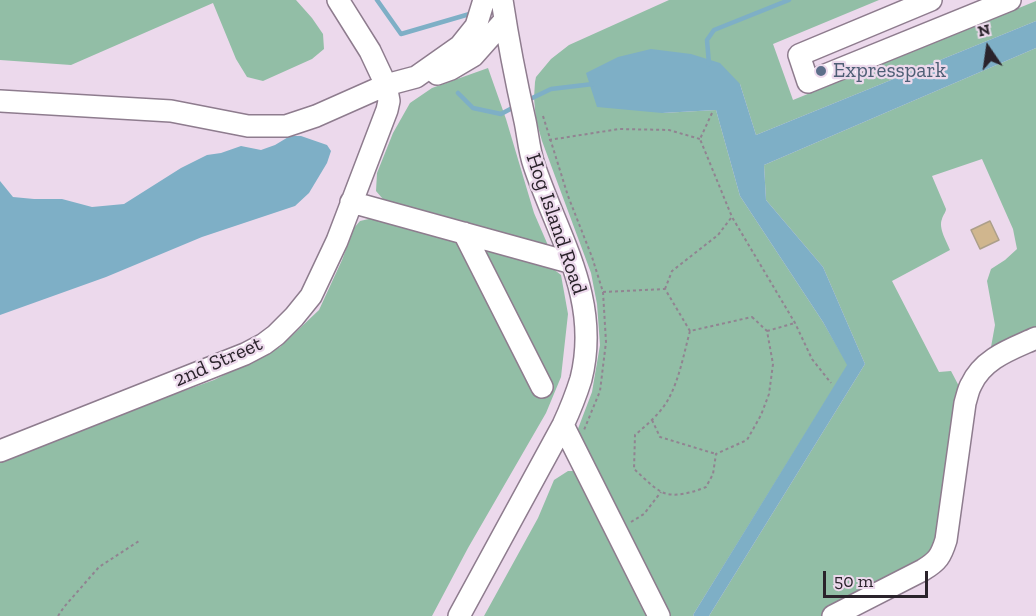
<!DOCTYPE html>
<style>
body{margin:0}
#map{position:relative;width:1036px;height:616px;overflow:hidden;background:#ecd9ec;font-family:"Zilla Slab",serif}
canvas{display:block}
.north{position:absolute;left:958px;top:18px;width:60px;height:60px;-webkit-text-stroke:4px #ecd9ec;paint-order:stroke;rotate:347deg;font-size:16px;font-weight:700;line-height:24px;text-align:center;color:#2a232b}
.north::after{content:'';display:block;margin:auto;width:21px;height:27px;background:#2a232b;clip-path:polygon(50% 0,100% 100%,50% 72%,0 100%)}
.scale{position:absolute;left:823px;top:571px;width:105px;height:27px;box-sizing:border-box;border:3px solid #2a232b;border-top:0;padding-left:8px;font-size:18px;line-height:21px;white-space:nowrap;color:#2a232b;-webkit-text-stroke:4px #ecd9ec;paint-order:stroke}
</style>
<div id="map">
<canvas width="1036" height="616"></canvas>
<div class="north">N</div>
<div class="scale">50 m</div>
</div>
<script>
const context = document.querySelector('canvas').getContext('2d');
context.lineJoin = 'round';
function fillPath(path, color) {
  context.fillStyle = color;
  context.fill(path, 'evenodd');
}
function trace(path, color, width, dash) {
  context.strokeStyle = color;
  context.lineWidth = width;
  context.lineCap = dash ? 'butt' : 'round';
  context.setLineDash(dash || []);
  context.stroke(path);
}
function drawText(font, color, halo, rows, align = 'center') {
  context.font = font + ' "Zilla Slab",serif';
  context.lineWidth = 4.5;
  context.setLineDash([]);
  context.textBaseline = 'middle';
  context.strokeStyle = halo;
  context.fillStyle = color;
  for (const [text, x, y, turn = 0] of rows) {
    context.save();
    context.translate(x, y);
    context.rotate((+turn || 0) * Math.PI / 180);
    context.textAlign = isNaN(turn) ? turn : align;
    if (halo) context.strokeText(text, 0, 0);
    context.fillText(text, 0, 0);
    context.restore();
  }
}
fillPath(new Path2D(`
 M0 0H296L312 18 323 34 324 49 312 59 263 81 247 77 236 59 213 3 71 65 0 60Z
 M669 0H879L773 44 793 100 1036 1V21L756 135 740 84 662 113 716 110 740 196 823 322 848 365 693 615 694 616H665L576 434 592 392 600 345 597 304 591 273 542 141 536 120 534 98 535 82 536 77 551 59 569 45Z
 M1036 48V332L999 350 991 347 995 325 987 281 991 269 1005 260 1017 249 1013 229 982 159 932 176 946 209C946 212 943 215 942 219 938 228 947 242 950 250L892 281 939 372 951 371 961 390 937 546 931 558 826 616H709L865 364 823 267 766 200 764 165Z
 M488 68 506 119 534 213 550 250 388 205 376 191 377 173 393 133 410 103 432 88Z
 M373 218 547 264 561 275 568 314 561 377 546 413 468 548 432 616H0V463L21 452 133 409 214 380 280 347 319 310 342 260 354 228 360 221Z
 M568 471H577L652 616H484L538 518 554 480Z`), '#92bea6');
fillPath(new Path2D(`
 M1036 21V48L764 165 766 200 823 267 865 364 709 616H694L693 615 847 365 823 322 740 196 716 110 662 113 597 107 586 73 618 57 651 49 691 54 720 63 740 84 756 135Z
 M290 136H301L327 145 331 151 327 163 309 193 295 206 202 237 106 277 0 315V181L13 197 34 199H62L92 207 124 204 181 168 207 155 221 153 241 146 261 150 275 145Z`), '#7eafc6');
trace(new Path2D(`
 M377 0 401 34 473 13
 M709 64 707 40 714 30 789 0
 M458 93 473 108 501 114 516 106
 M526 101 551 89 593 84`), '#7eafc6', 4.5);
const building = new Path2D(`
 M990 221 999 240 980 249 971 230Z`);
fillPath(building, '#d0b68e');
trace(building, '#ac9f8a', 1.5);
const minor = new Path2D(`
 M931 0 799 55 808 82 1010 0
 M437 74 451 69 473 56 505 20
 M0 101 171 111 248 126H286L316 116 386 85 416 77 460 46 476 26 484 0
 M351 202 572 263
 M464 233 542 387
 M563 425 659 616
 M0 451 245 354 264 344 276 335 294 317 311 296 337 241 387 110 389 101 386 85 370 51 338 0
 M459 616 563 425C570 410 576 395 581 379 601 299 558 237 534 165 529 151 528 135 525 121 516 81 508 40 502 0
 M833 616 923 570C938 561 941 556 946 540L965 403C967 397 968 390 971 385 983 358 1012 349 1036 338`);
trace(minor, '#8e7c8e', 24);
trace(new Path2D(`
 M712 113 700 139 732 217 795 323 812 359 831 383
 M543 116 568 196 592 257 603 292 606 342 600 391 584 430
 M549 140 619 129 669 130 700 139
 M665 289 672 271 718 235 731 218
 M603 292 665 289 690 331
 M752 317 767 331 773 364 769 394 761 415 747 440 716 454 713 474 706 487C694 492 672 499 660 491 650 485 642 476 634 469L635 435C648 424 663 411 670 396 680 376 684 353 690 331Z
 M767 331 795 323
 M652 420 660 437 716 454
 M631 522 644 514 661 492
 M58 616 64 607 99 567 139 541`), '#918391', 2, [3, 3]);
trace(minor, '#fff', 21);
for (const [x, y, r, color] of [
 [821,71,6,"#5c6f8a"]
]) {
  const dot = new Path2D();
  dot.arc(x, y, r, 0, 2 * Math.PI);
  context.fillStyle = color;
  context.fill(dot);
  trace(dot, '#ecd9ec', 2);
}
drawText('21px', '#4e5e75', '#ecd9ec', [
 ["Expresspark",833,71]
], 'left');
drawText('21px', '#2a232b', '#ecd9ec', [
 ["Hog Island Road",556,224,71],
 ["2nd Street",218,362,-24]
]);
</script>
